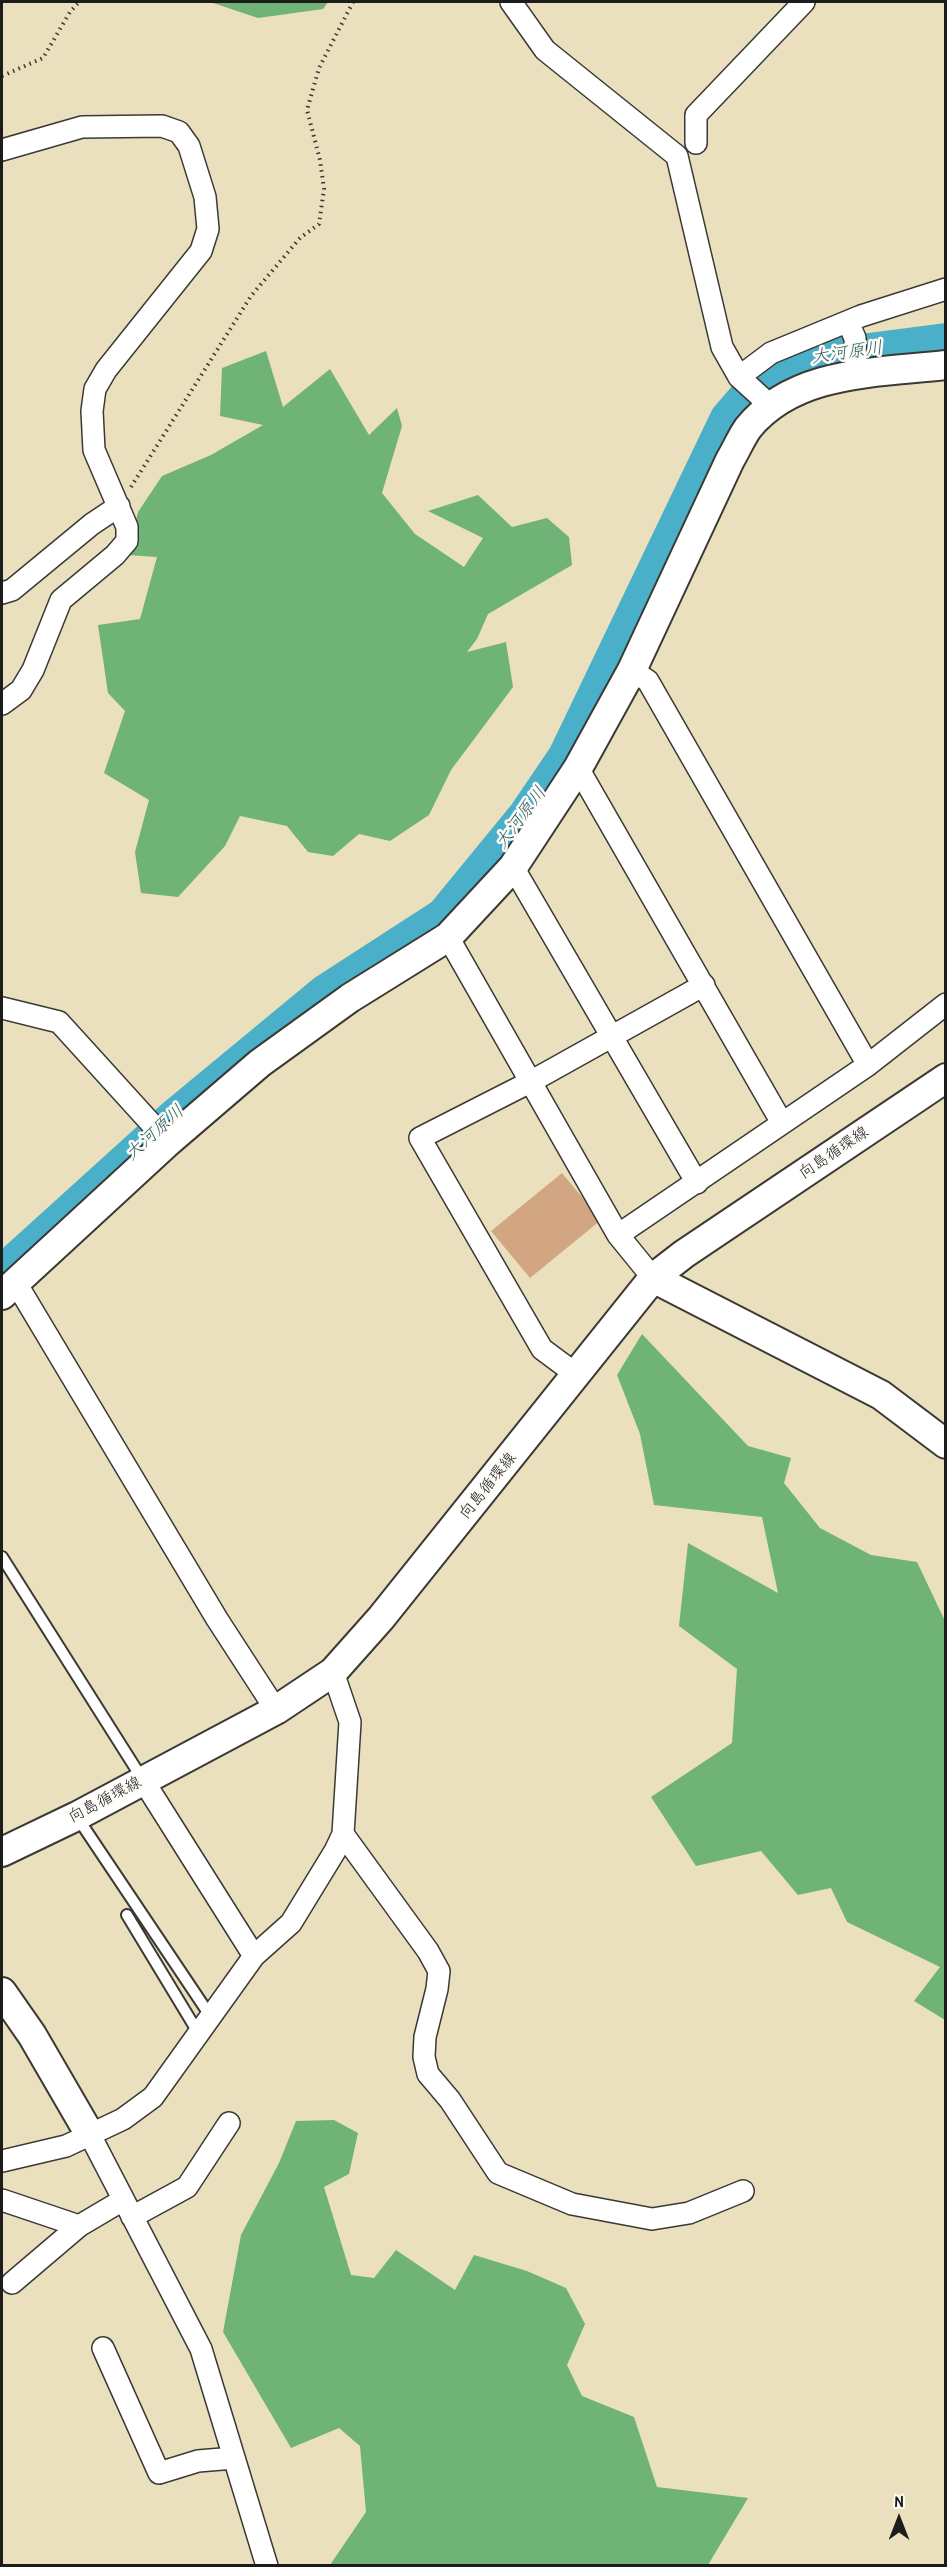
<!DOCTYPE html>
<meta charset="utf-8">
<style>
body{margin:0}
#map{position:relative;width:947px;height:2567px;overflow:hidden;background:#eae0bd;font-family:"Patrick Hand",sans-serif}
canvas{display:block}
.frame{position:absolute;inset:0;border:3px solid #1c1c1c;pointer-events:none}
.north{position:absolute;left:869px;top:2489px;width:60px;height:60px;-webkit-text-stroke:4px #fdfcf7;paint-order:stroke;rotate:0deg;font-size:16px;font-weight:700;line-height:24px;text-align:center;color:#1c1c1c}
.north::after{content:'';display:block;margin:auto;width:21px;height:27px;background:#1c1c1c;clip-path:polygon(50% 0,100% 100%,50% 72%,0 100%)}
</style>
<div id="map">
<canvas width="947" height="2567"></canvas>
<div class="frame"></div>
<div class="north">N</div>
</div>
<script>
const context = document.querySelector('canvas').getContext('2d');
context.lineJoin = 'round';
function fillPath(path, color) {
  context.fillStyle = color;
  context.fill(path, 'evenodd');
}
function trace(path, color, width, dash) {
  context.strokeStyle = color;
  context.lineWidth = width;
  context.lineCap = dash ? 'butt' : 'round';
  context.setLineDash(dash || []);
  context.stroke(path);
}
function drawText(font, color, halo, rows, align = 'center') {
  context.font = font + ' "Patrick Hand","Klee One",sans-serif';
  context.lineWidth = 5;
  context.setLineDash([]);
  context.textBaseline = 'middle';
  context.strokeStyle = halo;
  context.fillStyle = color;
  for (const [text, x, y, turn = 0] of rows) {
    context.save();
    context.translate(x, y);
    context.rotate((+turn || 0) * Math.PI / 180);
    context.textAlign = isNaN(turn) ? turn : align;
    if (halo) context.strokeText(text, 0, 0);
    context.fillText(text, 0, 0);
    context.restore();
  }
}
fillPath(new Path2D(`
 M210 2H328L323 9 258 18Z
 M266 351 283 407 330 369 369 435 397 408 402 426 382 493 415 534 464 567 483 538 428 511 478 495 512 527 547 518 569 537 572 565 488 614 477 639 467 652 506 642 513 687 451 770 429 815 390 841 359 834 333 856 308 852 287 826 240 816 225 846 178 897 141 893 135 852 149 800 104 773 125 711 108 693 98 625 140 619 157 557 128 555 138 512 162 476 211 455 263 425 220 416 222 368Z
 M642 1334 748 1446 791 1458 784 1483 820 1528 871 1555 917 1562 945 1621V2020L914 2001 940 1967 847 1922 831 1888 798 1895 761 1851 696 1866 651 1797 732 1743 737 1669 679 1626 688 1543 778 1593 762 1517 654 1505 640 1434 617 1375Z
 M334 2120 358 2133 349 2174 324 2187 351 2275 374 2278 396 2250 455 2290 474 2255 527 2271 566 2288 585 2324 567 2365 582 2396 634 2417 657 2487 748 2498 708 2565H330L366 2512 360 2446 339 2428 291 2448 223 2332 241 2235 279 2163 296 2121Z`), '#6fb377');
trace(new Path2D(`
 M2 1272 174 1116 324 992 443 915 525 815 565 756 727 418 764 375 807 358 946 340`), '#4aafc9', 34);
fillPath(new Path2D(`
 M562 1173 601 1220 530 1278 491 1231Z`), '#d2a583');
const lane = new Path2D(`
 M2 1557 143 1780
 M77 1817 211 2017
 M127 1915 199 2034`);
const street = new Path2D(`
 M511 2 545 50 677 156 722 347 739 377 772 407
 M696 143V115L804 2
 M2 150 82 127 162 126 179 132 189 146 205 197 208 229 201 251 106 370 95 389 92 411 94 450 127 527V541L115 555 61 600 33 670 21 690 2 704
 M848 322 855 338 856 376
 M739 377 771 353 861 316 946 289
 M2 593 12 590 92 524 119 506
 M632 670 648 681 868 1065
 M578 768 782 1123
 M513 867 697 1183
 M448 937 618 1235 653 1278
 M2 1008 59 1022 168 1142
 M618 1235 868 1065 946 1004
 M16 1283 217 1619 276 1710
 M577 1375 542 1349 420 1138 532 1081 704 985
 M143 1780 254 1956
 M343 1834 428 1951 439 1971 437 1989 425 2037 424 2057 428 2074 450 2100 498 2173 572 2204 652 2219 689 2213 743 2191
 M90 2135 201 2349 267 2566
 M2 2161 66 2146 123 2119 153 2097 254 1956 291 1923 335 1851 343 1834 350 1722 333 1672
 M2 2200 79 2226
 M132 2217 187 2187 229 2123
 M12 2283 79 2226 123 2200
 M103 2348 159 2473 198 2461 234 2458`);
const secondary = new Path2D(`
 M653 1278 881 1395 946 1444
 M2 1295 168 1142 260 1063 350 998 448 937 513 867 578 768 632 670 730 460C736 450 741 438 748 428 795 370 878 373 946 365
 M2 1852 77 1816 276 1710 333 1672 381 1618 653 1278 684 1254 946 1078
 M2 1992 32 2035 90 2135`);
trace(lane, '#3b3934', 14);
trace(street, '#3b3934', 24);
trace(secondary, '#3b3934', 32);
trace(new Path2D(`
 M2 76 43 58 70 12 79 2
 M131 487 251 296 300 238 319 224 324 189 320 160 307 110 319 68 353 2`), '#3b3934', 4, [1.5, 4.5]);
trace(lane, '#fff', 10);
trace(street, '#fff', 21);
trace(secondary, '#fff', 28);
drawText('16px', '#1c1c1c', '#fdfcf7', [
 ["向島循環線",834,1153,-34],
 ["向島循環線",488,1486,-51],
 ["向島循環線",105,1800,-28]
]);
drawText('italic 18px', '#315e6a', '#fdfcf7', [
 ["大河原川",847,353,-8],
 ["大河原川",521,818,-53],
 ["大河原川",155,1133,-42]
]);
</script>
